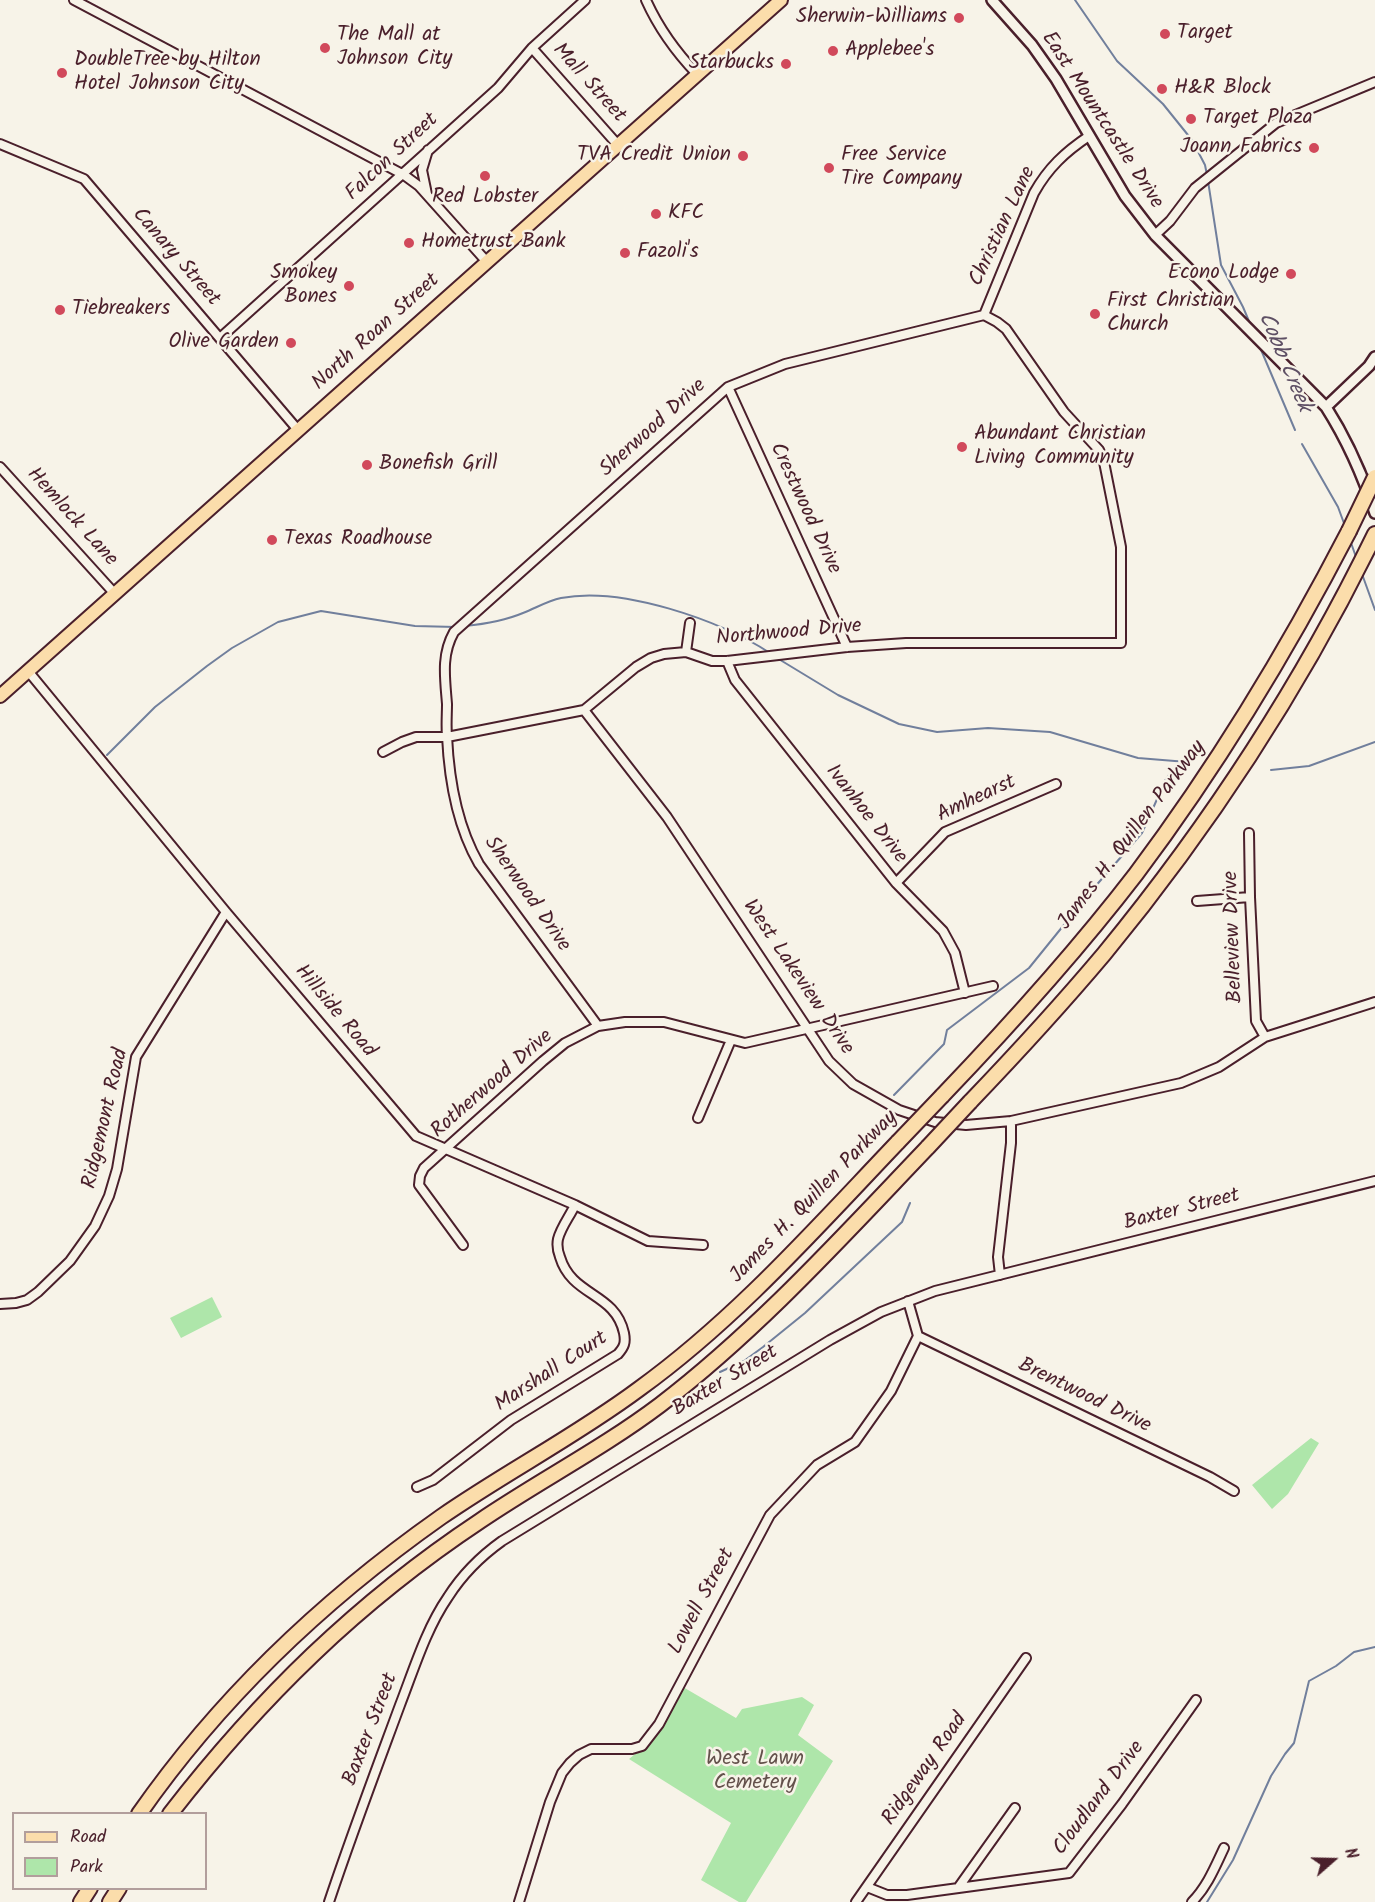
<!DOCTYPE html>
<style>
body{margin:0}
#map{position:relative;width:1375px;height:1902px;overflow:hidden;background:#f7f3e8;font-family:Kalam,sans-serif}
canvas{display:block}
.legend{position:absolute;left:12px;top:1812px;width:195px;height:78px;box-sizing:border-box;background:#f7f3e8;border:2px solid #b29e9c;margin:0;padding:8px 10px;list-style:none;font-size:18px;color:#4a1f2b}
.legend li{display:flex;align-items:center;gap:12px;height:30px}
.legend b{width:30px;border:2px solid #b29e9c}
.north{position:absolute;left:1303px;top:1830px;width:60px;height:60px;-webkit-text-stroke:4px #f7f3e8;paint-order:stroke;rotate:70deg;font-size:16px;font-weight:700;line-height:24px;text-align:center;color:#4a1f2b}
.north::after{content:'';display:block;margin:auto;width:21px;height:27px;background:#4a1f2b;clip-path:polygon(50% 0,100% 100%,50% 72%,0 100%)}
</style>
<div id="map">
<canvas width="1375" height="1902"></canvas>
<ul class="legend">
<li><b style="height:8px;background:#fbddab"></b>Road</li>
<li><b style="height:16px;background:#aee6aa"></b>Park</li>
</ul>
<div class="north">N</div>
</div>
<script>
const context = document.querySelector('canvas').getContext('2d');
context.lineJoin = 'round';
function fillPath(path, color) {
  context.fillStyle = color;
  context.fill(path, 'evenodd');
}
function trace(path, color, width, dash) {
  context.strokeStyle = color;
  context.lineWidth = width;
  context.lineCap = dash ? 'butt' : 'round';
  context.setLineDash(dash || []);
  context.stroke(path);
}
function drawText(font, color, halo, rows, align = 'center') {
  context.font = font + ' Kalam,sans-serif';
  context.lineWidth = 5;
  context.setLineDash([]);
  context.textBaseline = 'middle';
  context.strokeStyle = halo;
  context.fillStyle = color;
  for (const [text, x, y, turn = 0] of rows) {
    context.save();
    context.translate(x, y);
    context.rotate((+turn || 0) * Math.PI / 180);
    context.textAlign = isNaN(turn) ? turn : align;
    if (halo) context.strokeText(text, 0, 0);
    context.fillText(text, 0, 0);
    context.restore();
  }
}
fillPath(new Path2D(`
 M212 1297 222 1317 181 1338 170 1318Z
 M1311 1438 1319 1443 1288 1494 1272 1509 1252 1485Z
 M683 1687 736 1718 742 1709 802 1697 814 1705 798 1735 833 1761 746 1902H739L701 1880 731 1823 629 1759 655 1738Z`), '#aee6aa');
trace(new Path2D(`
 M1075 0 1117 61 1163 104 1192 140 1205 165 1207 175
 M1208 181 1221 265 1243 307 1251 326
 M1259 345 1295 430
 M1302 444 1338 507 1345 526
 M1350 540 1356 557
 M1362 574 1375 610
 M465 626C485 624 504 621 523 613 536 608 547 601 561 598 622 586 719 620 770 653
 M777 658 838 695 899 724 937 732 988 728 1050 732 1138 758 1187 762
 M107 755 155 707 207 666 232 648 278 622 321 611 415 626 456 627
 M1271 770 1309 766 1375 742
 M894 1095 944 1044 947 1030 1029 968 1093 889 1142 833 1166 779 1173 769 1187 762
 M720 1372 744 1361 763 1347 805 1313 902 1222 910 1203
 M1207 1902 1233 1860 1271 1776 1285 1754 1294 1743 1309 1681 1336 1666 1354 1652 1375 1647`), '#717f9c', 2);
const minor = new Path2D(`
 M74 0 404 175 419 186 487 262
 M646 0C659 29 675 51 697 74
 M532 48 617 144
 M0 144 84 179 298 430
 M427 194 422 170 428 150
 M1155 235 1170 221 1195 188 1276 123 1375 82
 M984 315 1034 193C1048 168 1065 152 1089 136
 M220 338 498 88 532 48 585 0
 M728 387 847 647
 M0 467 115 594
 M686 652 690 623
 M727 661 735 680 896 883 943 931 955 953 965 993
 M28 671 226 912 416 1136 575 1205 648 1241 703 1245
 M584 710 667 817 829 1061 853 1084 899 1110 935 1122 966 1125 1011 1121 1181 1083 1219 1067 1265 1037 1375 1002
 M383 752 402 742 416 737H447L584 710 636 667 651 658 664 654 686 652 712 661H727L847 647 906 643H1121V547L1104 462 1099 450 1064 412 1006 329 997 322 984 315 785 364 728 387 454 632C441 655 445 678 447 704 447 714 446 725 447 736 449 779 457 826 479 864L598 1026
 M1249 833 1250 897 1256 1021 1265 1037
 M896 883 945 832 1056 784
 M1197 901 1250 897
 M698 1118 731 1040
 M463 1245 419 1185 420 1176 424 1168 543 1061 565 1043 598 1026 625 1022H664L745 1043 993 986
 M1000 1275 998 1257 1011 1143V1121
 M0 1304 16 1303 27 1300 38 1292 70 1261 95 1226 109 1196 117 1169 136 1057 226 912
 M918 1336 1210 1477 1234 1491
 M417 1487 433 1480 511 1420 618 1354C624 1347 626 1343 624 1333 615 1292 572 1297 560 1257 558 1252 557 1244 558 1239 561 1227 570 1216 575 1205
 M867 1887 887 1895H907L1069 1873 1122 1804 1196 1700
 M958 1888 1015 1808
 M329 1902C351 1836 376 1770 400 1705 414 1669 426 1629 448 1597 462 1575 481 1556 502 1541L830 1340 881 1312 935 1291 1375 1181
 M519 1902 550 1802 562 1773 570 1763 579 1755 591 1749H632L642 1746 659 1724 770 1515 817 1465 855 1442 891 1391 918 1336 908 1301
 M856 1902 1026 1658
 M1192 1902C1207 1887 1215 1867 1224 1848`);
const tertiary = new Path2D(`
 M992 0 1032 45 1056 79 1125 196 1155 235 1326 407C1347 440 1363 476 1375 513
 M1326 407 1369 366 1375 357`);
const primary = new Path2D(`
 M0 696 781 0`);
const motorway = new Path2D(`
 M942 1096C1010 1025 1076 952 1136 874 1217 766 1287 651 1349 531
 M970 1102C1016 1054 1061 1005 1104 954 1210 825 1302 684 1375 534
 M139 1814C220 1698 326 1598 441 1517 506 1472 576 1436 639 1389 736 1319 816 1228 898 1142
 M170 1814C260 1698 358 1602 480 1521 539 1481 603 1448 660 1405 759 1329 842 1237 928 1147
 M81 1902 90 1888
 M110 1902 119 1888`);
trace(minor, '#4a1f2b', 12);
trace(tertiary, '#4a1f2b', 14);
trace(primary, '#4a1f2b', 16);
trace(motorway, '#4a1f2b', 18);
trace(minor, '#f7f3e8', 8);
trace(tertiary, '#f7f3e8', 9);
trace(primary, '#fbddab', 12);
trace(motorway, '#fbddab', 14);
const motorwayBridge = new Path2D(`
 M1349 531 1375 477
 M898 1142 942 1096
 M928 1147 970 1102`);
trace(motorwayBridge, '#4a1f2b', 18, []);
trace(motorwayBridge, '#fbddab', 14);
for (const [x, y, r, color] of [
 [959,18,6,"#d1495b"],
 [1165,34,6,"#d1495b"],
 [325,48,6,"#d1495b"],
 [833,51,6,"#d1495b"],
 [786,64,6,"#d1495b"],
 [62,73,6,"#d1495b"],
 [1162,89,6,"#d1495b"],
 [1191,119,6,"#d1495b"],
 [1314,148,6,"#d1495b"],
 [743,156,6,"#d1495b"],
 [829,168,6,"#d1495b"],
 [485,176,6,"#d1495b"],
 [656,214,6,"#d1495b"],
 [409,243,6,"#d1495b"],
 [625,253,6,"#d1495b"],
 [1291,274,6,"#d1495b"],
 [349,286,6,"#d1495b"],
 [60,310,6,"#d1495b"],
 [1095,314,6,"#d1495b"],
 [291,343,6,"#d1495b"],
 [962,447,6,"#d1495b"],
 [367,465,6,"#d1495b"],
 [272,540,6,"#d1495b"]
]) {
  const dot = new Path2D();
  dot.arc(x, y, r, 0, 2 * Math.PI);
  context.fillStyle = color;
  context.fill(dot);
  trace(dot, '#f7f3e8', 2);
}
drawText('21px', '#4a1f2b', '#f7f3e8', [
 ["Sherwin-Williams",947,18,"right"],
 ["Target",1177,34],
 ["The Mall at",337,36],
 ["Johnson City",337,60],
 ["Applebee's",845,51],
 ["DoubleTree by Hilton",74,61],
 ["Hotel Johnson City",74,85],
 ["Starbucks",774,64,"right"],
 ["H&R Block",1174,89],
 ["Target Plaza",1203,119],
 ["Joann Fabrics",1302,148,"right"],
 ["TVA Credit Union",731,156,"right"],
 ["Free Service",841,156],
 ["Tire Company",841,180],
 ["Red Lobster",485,198,"center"],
 ["KFC",668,214],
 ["Hometrust Bank",421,243],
 ["Fazoli's",637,253],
 ["Smokey",337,274,"right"],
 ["Bones",337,298,"right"],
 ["Econo Lodge",1279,274,"right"],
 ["First Christian",1107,302],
 ["Church",1107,326],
 ["Tiebreakers",72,310],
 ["Olive Garden",279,343,"right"],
 ["Abundant Christian",974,435],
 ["Living Community",974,459],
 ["Bonefish Grill",379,465],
 ["Texas Roadhouse",284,540]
], 'left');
drawText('21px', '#4a1f2b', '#f7f3e8', [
 ["Mall Street",588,84,48],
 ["East Mountcastle Drive",1101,121,57],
 ["Falcon Street",393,158,-43],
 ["Christian Lane",1004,227,-65],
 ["Canary Street",175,258,49],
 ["North Roan Street",377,333,-42],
 ["Sherwood Drive",654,429,-42],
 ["Crestwood Drive",804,509,65],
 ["Hemlock Lane",71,518,48],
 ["Northwood Drive",789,634,-5],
 ["Amhearst",977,800,-25],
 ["Ivanhoe Drive",865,815,52],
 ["James H. Quillen Parkway",1133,836,-53],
 ["Sherwood Drive",526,895,55],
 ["Belleview Drive",1235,937,-92],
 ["West Lakeview Drive",797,978,56],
 ["Hillside Road",334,1012,50],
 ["Rotherwood Drive",493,1085,-41],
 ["Ridgemont Road",107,1119,-77],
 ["James H. Quillen Parkway",815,1198,-46],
 ["Baxter Street",1182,1211,-14],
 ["Marshall Court",552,1373,-33],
 ["Baxter Street",726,1382,-31],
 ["Brentwood Drive",1084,1397,26],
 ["Lowell Street",703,1602,-62],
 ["Baxter Street",372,1730,-69],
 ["Ridgeway Road",926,1770,-55],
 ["Cloudland Drive",1100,1799,-53]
]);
drawText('21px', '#63514b', '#f7f3e8', [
 ["West Lawn",755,1760],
 ["Cemetery",755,1784]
]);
drawText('italic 22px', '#5e4f64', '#f7f3e8', [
 ["Cobb Creek",1283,363,67]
]);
</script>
